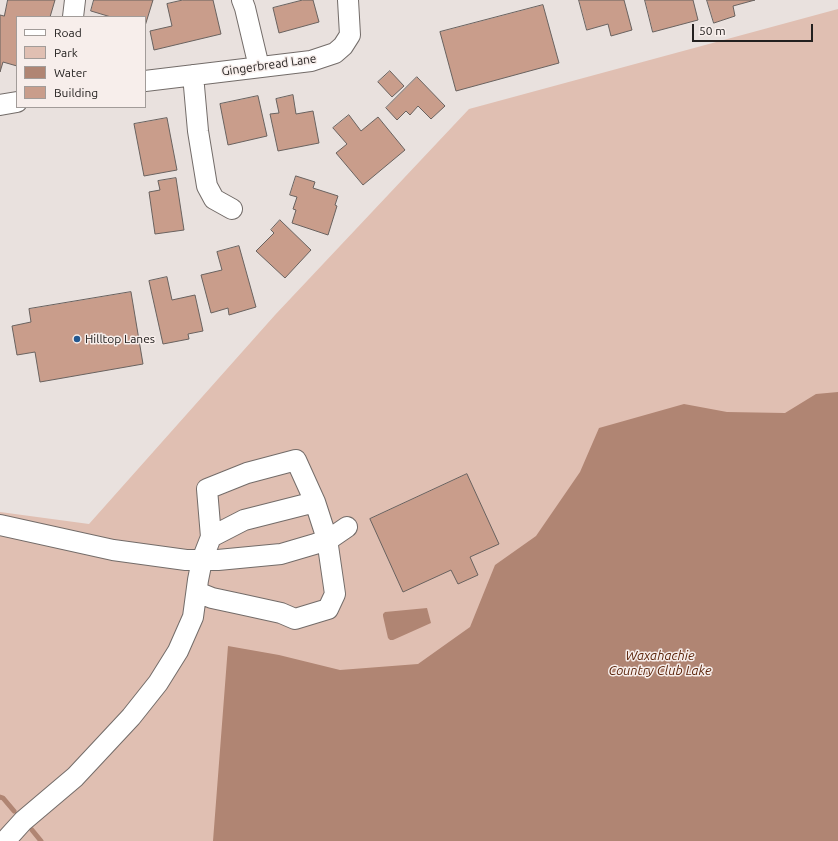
<!DOCTYPE html>
<style>
body{margin:0}
#map{position:relative;width:838px;height:841px;overflow:hidden;background:#e9e1de;font-family:Ubuntu,sans-serif}
canvas{display:block}
.legend{position:absolute;left:16px;top:16px;width:130px;height:92px;box-sizing:border-box;background:#f7eeeb;border:1px solid #a29c99;margin:0;padding:5px 7px;list-style:none;font-size:12px;color:#23201f}
.legend li{display:flex;align-items:center;gap:8px;height:20px}
.legend b{width:20px;border:1px solid #a29c99}
.scale{position:absolute;left:692px;top:24px;width:121px;height:18px;box-sizing:border-box;border:2px solid #23201f;border-top:0;padding-left:5px;font-size:12px;line-height:14px;white-space:nowrap;color:#23201f;-webkit-text-stroke:3px #f7eeeb;paint-order:stroke}
</style>
<div id="map">
<canvas width="838" height="841"></canvas>
<ul class="legend">
<li><b style="height:5px;background:#fff"></b>Road</li>
<li><b style="height:11px;background:#e0bfb2"></b>Park</li>
<li><b style="height:11px;background:#b08573"></b>Water</li>
<li><b style="height:11px;background:#c99d8b"></b>Building</li>
</ul>
<div class="scale">50 m</div>
</div>
<script>
const context = document.querySelector('canvas').getContext('2d');
context.lineJoin = 'round';
function fillPath(path, color) {
  context.fillStyle = color;
  context.fill(path, 'evenodd');
}
function trace(path, color, width, dash) {
  context.strokeStyle = color;
  context.lineWidth = width;
  context.lineCap = dash ? 'butt' : 'round';
  context.setLineDash(dash || []);
  context.stroke(path);
}
function drawText(font, color, halo, rows, align = 'center') {
  context.font = font + ' Ubuntu,sans-serif';
  context.lineWidth = 3;
  context.setLineDash([]);
  context.textBaseline = 'middle';
  context.strokeStyle = halo;
  context.fillStyle = color;
  for (const [text, x, y, turn = 0] of rows) {
    context.save();
    context.translate(x, y);
    context.rotate((+turn || 0) * Math.PI / 180);
    context.textAlign = isNaN(turn) ? turn : align;
    if (halo) context.strokeText(text, 0, 0);
    context.fillText(text, 0, 0);
    context.restore();
  }
}
fillPath(new Path2D(`
 M838 9V841H0V512L89 524 275 315 469 109Z`), '#e0bfb2');
fillPath(new Path2D(`
 M838 392V841H213L228 646 279 655 340 670 418 664 470 627 495 565 536 536 580 472 599 428 684 404 727 412 785 413 816 394Z
 M427 608 431 623 393 640H390L388 638 383 616V614L385 612Z`), '#b08573');
trace(new Path2D(`
 M0 797 3 798 14 811
 M32 830 41 841`), '#b08573', 5);
const building = new Path2D(`
 M8 0H55L50 17H17V66L3 62 0 72V15L4 16Z
 M94 0H153L145 26V17H111L91 11Z
 M183 0H213L221 34 154 50 150 31 172 26 167 4Z
 M303 0H313L319 22 279 33 273 8Z
 M579 0H624L632 30 611 36 608 24 587 30Z
 M645 0H693L698 20 653 32Z
 M707 0H755L733 6 735 16 714 23Z
 M543 5 559 63 456 91 440 32Z
 M390 71 404 86 392 97 378 82Z
 M417 77 445 106 431 119 418 106 410 115 406 111 397 120 386 108Z
 M293 95 296 114 313 111 319 143 278 151 270 114 279 113 276 99Z
 M258 96 267 136 228 145 220 104Z
 M349 115 361 131 378 117 405 150 363 185 336 153 347 144 333 128Z
 M167 118 177 170 144 176 134 124Z
 M296 176 315 182 313 188 338 196 335 205 337 206 328 235 292 223 296 210 293 209 297 197 290 195Z
 M176 178 184 230 155 234 149 192 160 190 158 181Z
 M280 220 311 250 285 278 256 251 274 233 271 230Z
 M239 246 256 307 229 315 228 308 211 313 201 275 222 270 217 252Z
 M167 277 172 300 195 295 203 331 188 334 189 339 163 344 149 281Z
 M131 292 143 364 40 382 35 352 17 355 12 326 31 322 29 309Z
 M467 474 499 544 470 557 478 575 458 584 451 570 403 592 370 519Z`);
fillPath(building, '#c99d8b');
trace(building, '#69625f', 1);
const minor = new Path2D(`
 M242 0 245 8 259 67
 M73 17 75 0
 M193 75 198 131 207 186 214 199 232 209
 M145 81 311 61 335 53 343 46 350 35 348 0
 M0 105 17 102
 M0 525 113 550 186 560H218L281 554 315 544 331 538 347 527
 M211 537 244 520 315 502
 M5 841 23 821 75 777 131 717 158 683 178 651 193 617 198 580 202 560 211 537 207 489 247 473 296 460 315 502 327 539 335 594 328 609 295 619 281 613 240 604 212 598 197 592`);
trace(minor, '#736c69', 22);
trace(minor, '#fff', 20);
for (const [x, y, r, color] of [
 [77,339,4,"#235890"]
]) {
  const dot = new Path2D();
  dot.arc(x, y, r, 0, 2 * Math.PI);
  context.fillStyle = color;
  context.fill(dot);
  trace(dot, '#f7eeeb', 1.5);
}
drawText('12px', '#23201f', '#f7eeeb', [
 ["Gingerbread Lane",269,65,-8]
]);
drawText('12px', '#23201f', '#f7eeeb', [
 ["Hilltop Lanes",85,339]
], 'left');
drawText('italic 13px', '#5a2309', '#f7eeeb', [
 ["Waxahachie",660,656],
 ["Country Club Lake",660,671]
]);
</script>
